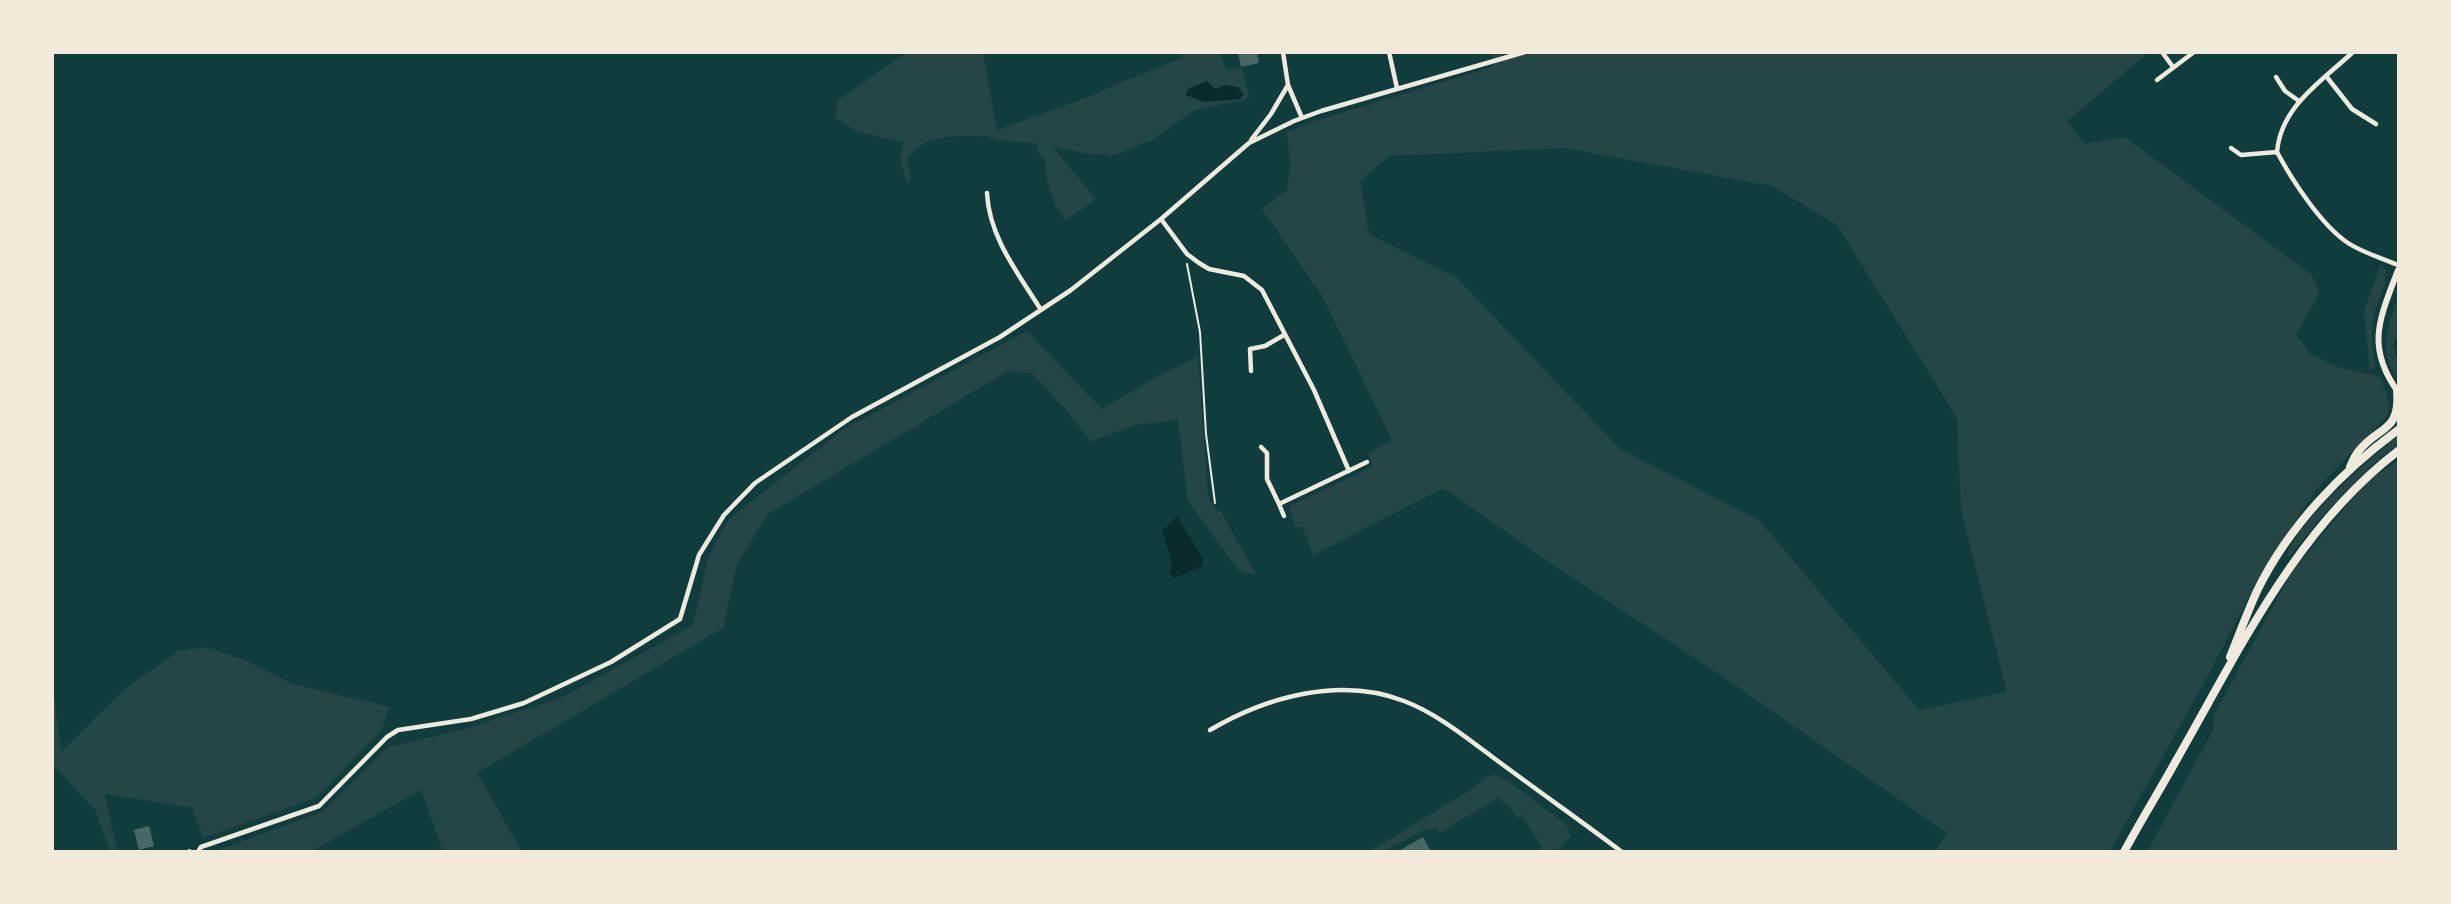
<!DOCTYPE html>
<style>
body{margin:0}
#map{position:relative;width:2451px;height:904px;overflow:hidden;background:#0f3d3e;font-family:Lora,serif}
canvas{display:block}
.frame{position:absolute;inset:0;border:54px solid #f1e9da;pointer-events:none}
</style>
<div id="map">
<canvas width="2451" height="904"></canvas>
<div class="frame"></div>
</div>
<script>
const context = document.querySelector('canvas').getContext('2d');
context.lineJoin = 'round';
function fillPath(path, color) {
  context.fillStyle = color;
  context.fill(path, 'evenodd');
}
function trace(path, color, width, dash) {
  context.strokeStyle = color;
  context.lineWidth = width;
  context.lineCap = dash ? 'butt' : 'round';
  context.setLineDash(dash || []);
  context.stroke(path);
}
fillPath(new Path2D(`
 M907 52 983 53 997 130 1080 100 1183 57 1180 53H1219L1227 70 1242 68 1249 96 1244 100 1195 110 1152 140 1112 156 1083 153 1052 146 1096 199 1065 221 1060 210H1057L1047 181 1045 160 1041 157 1037 144 990 139 989 136C956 137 927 131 907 160L911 180 907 183 900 158 904 142 857 132 835 117 838 100Z
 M1492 53H2148L2067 121 2085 144 2125 137 2312 275 2319 293 2296 335 2311 354 2335 366 2380 377C2386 391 2391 402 2387 416L2315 491 2258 579 2209 674 2110 851H1935L1947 833 1726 679 1543 558 1444 488 1313 555 1302 526 1296 528 1289 510 1290 506 1373 466 1368 453 1392 440 1322 296 1262 209 1287 190 1290 166 1287 132 1315 121 1492 67ZM1564 148 1772 186 1837 225 1957 418 1961 509 2007 692 1919 710 1759 520 1620 449 1456 277 1369 234 1360 181 1389 156Z
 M2381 264 2386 271 2384 281 2386 282C2372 314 2368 332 2376 366L2370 370 2364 311Z
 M2398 296V333L2393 345 2398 362V380C2377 351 2388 326 2398 296Z
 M1027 331 1102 409 1158 376 1198 357 1208 495 1217 511 1220 510 1256 574 1239 571 1188 501 1178 420 1136 425 1091 441 1065 409 1032 373 1008 371 768 514 737 564 723 628 477 773 522 851H443L421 790 312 851H215L322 812 388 747 465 729 563 697 693 625 708 558 728 520 844 429Z
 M2398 437V444C2356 477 2323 514 2290 556H2287C2293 527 2372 455 2398 437Z
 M2398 461V851L2147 852 2213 730 2214 715 2291 573 2365 483Z
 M52 626 54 695 61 752 126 688 178 651 206 647 250 662 293 684 390 707 381 731 316 798 203 838 192 808 105 794 117 851H110L95 810 54 766 53 762Z
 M1494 774 1518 788 1568 826 1571 836 1556 851H1536L1542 848 1522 815 1517 818 1508 804H1504L1500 797 1439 833 1436 827 1428 831 1426 829 1384 851H1370L1469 791 1484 778Z`), '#244646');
fillPath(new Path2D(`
 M1207 81 1215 89 1224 85 1238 87 1244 95 1240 99 1205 102 1185 95 1188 89Z
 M1177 516 1203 559V566L1174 578 1170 574 1172 561 1162 532Z`), '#0a2a2b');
fillPath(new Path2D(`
 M1238 52H1257L1259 63 1241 67Z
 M149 826 154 846 139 850 134 830Z
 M1423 837 1431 852H1397Z`), '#486865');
trace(new Path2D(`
 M1187 264 1200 332 1206 434 1215 503
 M184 852 190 850`), '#f1e9da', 2);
trace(new Path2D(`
 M1283 52 1288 85 1302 118
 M1389 52 1397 88
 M2162 52 2173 67
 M2353 52C2322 81 2281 106 2277 152 2292 180 2321 225 2348 243 2363 253 2382 258 2398 265
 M2326 76 2352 109 2376 124
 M2276 77 2285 91 2299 101
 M2157 80 2194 52
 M1251 140 1271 114 1288 85
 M2231 148 2241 155 2277 152
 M987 193C989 237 1018 273 1041 310
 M1161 219 1187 254 1199 263 1209 269 1244 276 1262 290 1314 390 1349 471
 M1251 371 1250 349 1265 346 1284 335
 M1261 447 1267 453V479L1279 504
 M1284 516 1279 504 1367 462
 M1210 730C1266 697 1340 676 1404 701 1441 715 1474 744 1506 767 1545 796 1584 823 1622 852
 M198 852 201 847 319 806 387 737 398 730 471 719 524 703 611 662 680 619 699 555 724 515 755 483 852 417 1000 337 1071 290 1161 219 1249 143 1294 121 1321 111 1525 52`), '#f1e9da', 4.5);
trace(new Path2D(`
 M2398 392C2365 346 2380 318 2398 270`), '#f1e9da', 6);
trace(new Path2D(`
 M2350 467C2352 463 2354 457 2358 452 2378 425 2401 434 2397 389
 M2230 657C2239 635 2247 613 2257 591 2288 527 2341 472 2398 430
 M2124 852C2141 820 2160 790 2177 759 2240 649 2296 529 2398 451`), '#f1e9da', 8);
</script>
